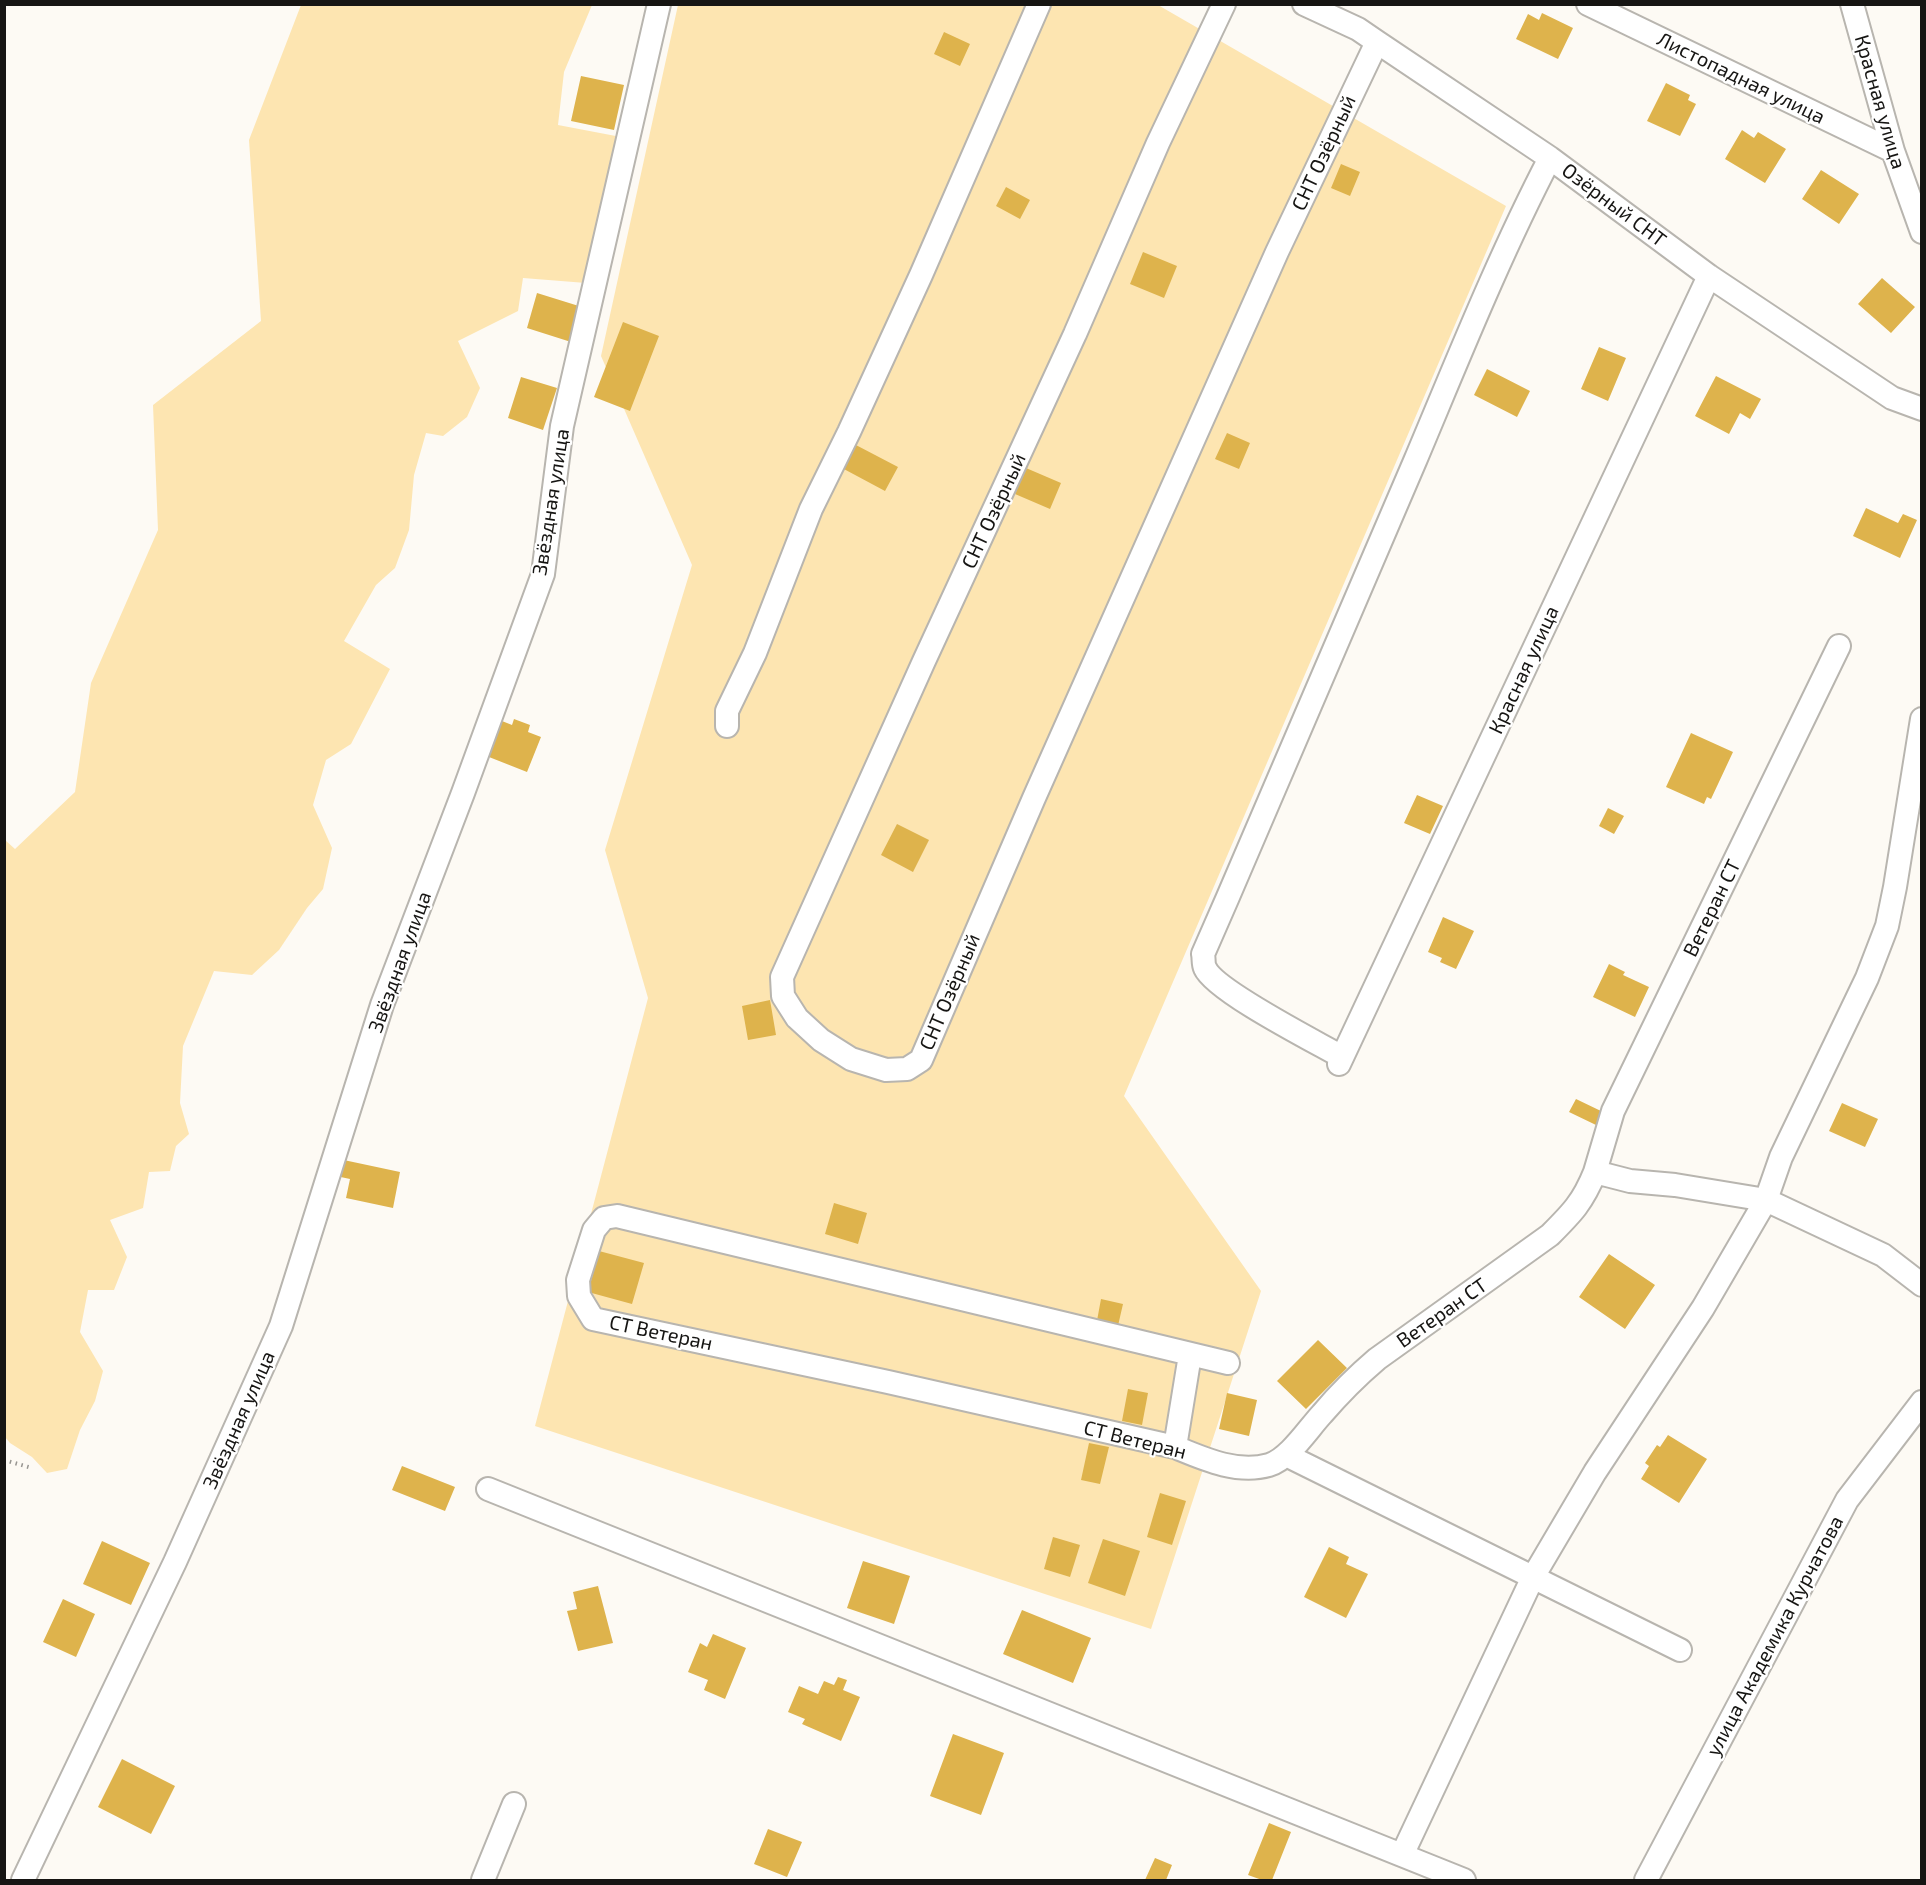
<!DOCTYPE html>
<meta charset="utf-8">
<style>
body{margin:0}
#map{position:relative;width:1926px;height:1885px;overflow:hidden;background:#fdfaf4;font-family:"Exo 2",sans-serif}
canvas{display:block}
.frame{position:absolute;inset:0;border:6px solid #161513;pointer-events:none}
</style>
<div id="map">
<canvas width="1926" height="1885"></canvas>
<div class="frame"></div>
</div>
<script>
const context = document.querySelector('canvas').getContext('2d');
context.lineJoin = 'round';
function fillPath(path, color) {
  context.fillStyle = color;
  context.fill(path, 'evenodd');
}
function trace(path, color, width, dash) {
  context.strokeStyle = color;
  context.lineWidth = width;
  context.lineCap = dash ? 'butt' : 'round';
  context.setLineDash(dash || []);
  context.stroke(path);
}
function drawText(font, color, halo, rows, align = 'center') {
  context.font = font + ' "Exo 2",sans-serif';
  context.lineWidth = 4.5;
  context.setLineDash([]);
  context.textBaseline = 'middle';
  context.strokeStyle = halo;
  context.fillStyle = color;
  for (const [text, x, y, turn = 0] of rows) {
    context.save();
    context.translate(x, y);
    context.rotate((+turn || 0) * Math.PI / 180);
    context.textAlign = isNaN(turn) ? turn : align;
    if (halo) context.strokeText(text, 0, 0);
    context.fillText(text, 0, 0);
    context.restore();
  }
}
fillPath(new Path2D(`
 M301 5H592L564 72 558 125 621 137 586 283 523 278 518 311 458 341 480 388 467 417 443 436 426 433 414 475 409 530 395 568 376 585 344 641 390 669 351 744 326 760 313 805 332 848 323 889 307 908 279 950 252 975 214 971 183 1046 180 1103 189 1134 176 1146 170 1171 149 1172 143 1208 110 1220 127 1257 114 1290H88L80 1332 103 1371 95 1401 80 1430 67 1469 47 1473 32 1457 10 1443 5 1437V840L15 849 75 792 91 683 158 530 153 405 261 321 249 140Z
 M678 5H1158L1506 206 1124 1096 1261 1291 1151 1629 535 1426 648 998 605 850 692 565 601 356Z`), '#fde5b1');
fillPath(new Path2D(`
 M1542 13 1573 28 1558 59 1516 39 1528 14 1539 20Z
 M944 32 970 44 960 66 934 54Z
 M581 76 624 85 614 130 571 121Z
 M1666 83 1690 95 1688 100 1696 104 1680 136 1647 121Z
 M1742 130 1754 138 1758 132 1786 149 1765 183 1725 159Z
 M1341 164 1360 172 1350 196 1331 188Z
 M1821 170 1859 194 1839 224 1802 199Z
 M1006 187 1030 200 1020 219 996 206Z
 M1143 252 1177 266 1164 298 1130 284Z
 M1882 278 1915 307 1891 333 1858 304Z
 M537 293 582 307 571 342 527 328Z
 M623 322 659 336 630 411 594 397Z
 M1599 347 1626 358 1608 401 1581 389Z
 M1487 369 1530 391 1517 417 1474 395Z
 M1716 376 1761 399 1750 419 1740 413 1729 434 1695 416Z
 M521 377 557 388 543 430 508 418Z
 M1227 433 1250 443 1239 469 1215 459Z
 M854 444 898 467 885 491 842 468Z
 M1026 468 1061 483 1050 509 1015 494Z
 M1866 508 1898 523 1903 514 1917 520 1900 558 1853 536Z
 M514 719 530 725 528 732 541 737 527 772 489 757 502 721 512 725Z
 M1691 733 1733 752 1711 799 1707 797 1704 804 1666 787Z
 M1417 795 1443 806 1430 834 1404 823Z
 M1608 808 1624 816 1614 834 1599 826Z
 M897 824 929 840 913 872 881 855Z
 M1443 917 1474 931 1456 969 1440 962 1442 958 1428 952Z
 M1609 964 1625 972 1623 975 1649 987 1635 1017 1593 997Z
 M770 1000 776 1035 748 1040 742 1006Z
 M1576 1099 1603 1112 1596 1125 1569 1112Z
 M1842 1103 1878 1119 1865 1147 1829 1131Z
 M339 1159 400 1172 393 1208 346 1198 350 1179 336 1176Z
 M834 1203 867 1213 858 1244 825 1234Z
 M599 1251 644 1263 632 1304 588 1292Z
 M1609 1254 1655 1285 1625 1329 1579 1297Z
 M1101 1299 1123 1304 1117 1330 1096 1326Z
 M1318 1340 1347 1368 1306 1409 1277 1381Z
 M1128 1389 1148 1393 1142 1425 1122 1421Z
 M1227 1393 1257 1400 1249 1436 1219 1429Z
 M1668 1435 1707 1459 1679 1503 1641 1479 1649 1466 1645 1463 1657 1445 1660 1447Z
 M1089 1443 1109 1447 1100 1484 1081 1480Z
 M402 1466 455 1487 445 1511 392 1490Z
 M1160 1493 1186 1501 1172 1545 1147 1537Z
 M1053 1537 1080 1545 1070 1577 1044 1569Z
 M1103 1539 1140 1551 1125 1596 1088 1583Z
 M102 1541 150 1563 131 1605 83 1584Z
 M1329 1547 1349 1557 1346 1564 1368 1574 1346 1618 1304 1597Z
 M863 1561 910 1576 894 1624 847 1608Z
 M598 1586 613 1643 578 1651 567 1611 577 1609 573 1592Z
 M63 1599 95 1614 76 1657 43 1642Z
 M1022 1610 1091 1638 1073 1683 1003 1654Z
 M713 1634 746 1648 725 1699 704 1690 708 1680 688 1672 700 1643 707 1647Z
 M838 1677 847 1680 843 1690 860 1697 841 1741 802 1724 805 1719 788 1712 799 1686 818 1694 824 1681 834 1685Z
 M953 1734 1004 1753 981 1815 930 1796Z
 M122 1759 175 1786 151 1834 98 1807Z
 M1269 1823 1291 1832 1272 1880H1262L1248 1875Z
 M768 1829 802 1842 787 1877 754 1864Z
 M1155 1858 1172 1865 1166 1880H1145Z`), '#deb34c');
const street = new Path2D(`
 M1224 4 1158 143 1075 334 924 661 782 977 783 996 797 1018 821 1040 851 1059 886 1070 907 1069 921 1060 1034 798 1277 252 1377 42
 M1304 4 1358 29 1377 42 1550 158 1709 276 1892 398 1922 409
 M1588 4 1893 151
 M1852 4 1893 151 1922 232
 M1839 646 1613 1111 1595 1172 1630 1181 1675 1185 1766 1200 1883 1255 1922 1285
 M727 726V711L755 653 811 509 849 432 921 275 1039 4
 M1342 1057C1316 1042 1215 991 1205 968 1203 964 1204 958 1203 954 1275 790 1345 625 1415 461 1458 359 1499 256 1550 158
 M1339 1064 1709 276
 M1228 1363 617 1216 604 1218 594 1230 578 1280 579 1296 593 1319 888 1382 1175 1447C1204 1459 1237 1474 1269 1465 1289 1459 1308 1429 1322 1414 1339 1394 1357 1376 1377 1359L1550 1235C1572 1213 1583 1202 1595 1172
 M1175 1447 1190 1355
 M1286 1455 1680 1650
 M488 1489 1464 1880
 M1402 1855 1533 1577 1595 1472 1703 1308 1766 1200 1781 1157 1867 978 1887 926 1895 887 1922 719
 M23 1880 175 1562 281 1326 382 1005 463 793 543 574 562 426 659 4
 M483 1880 514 1804
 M1646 1880 1847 1500 1922 1402`);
trace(street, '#b8b5af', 26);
trace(new Path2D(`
 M4 1460 32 1468`), '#979591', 4, [1.5, 4.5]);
trace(street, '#fff', 22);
drawText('20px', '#161513', '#fff', [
 ["Листопадная улица",1741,78,26],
 ["Красная улица",1880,102,74],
 ["СНТ Озёрный",1324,153,-65],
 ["Озёрный СНТ",1614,205,37],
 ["Звёздная улица",551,502,-81],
 ["СНТ Озёрный",994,511,-65],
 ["Красная улица",1524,670,-65],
 ["Ветеран СТ",1712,908,-64],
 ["Звёздная улица",400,962,-70],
 ["СНТ Озёрный",950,992,-67],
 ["Ветеран СТ",1442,1313,-35],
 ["СТ Ветеран",661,1333,12],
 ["Звёздная улица",239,1420,-66],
 ["СТ Ветеран",1135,1440,14],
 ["улица Академика Курчатова",1775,1636,-62]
]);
</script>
